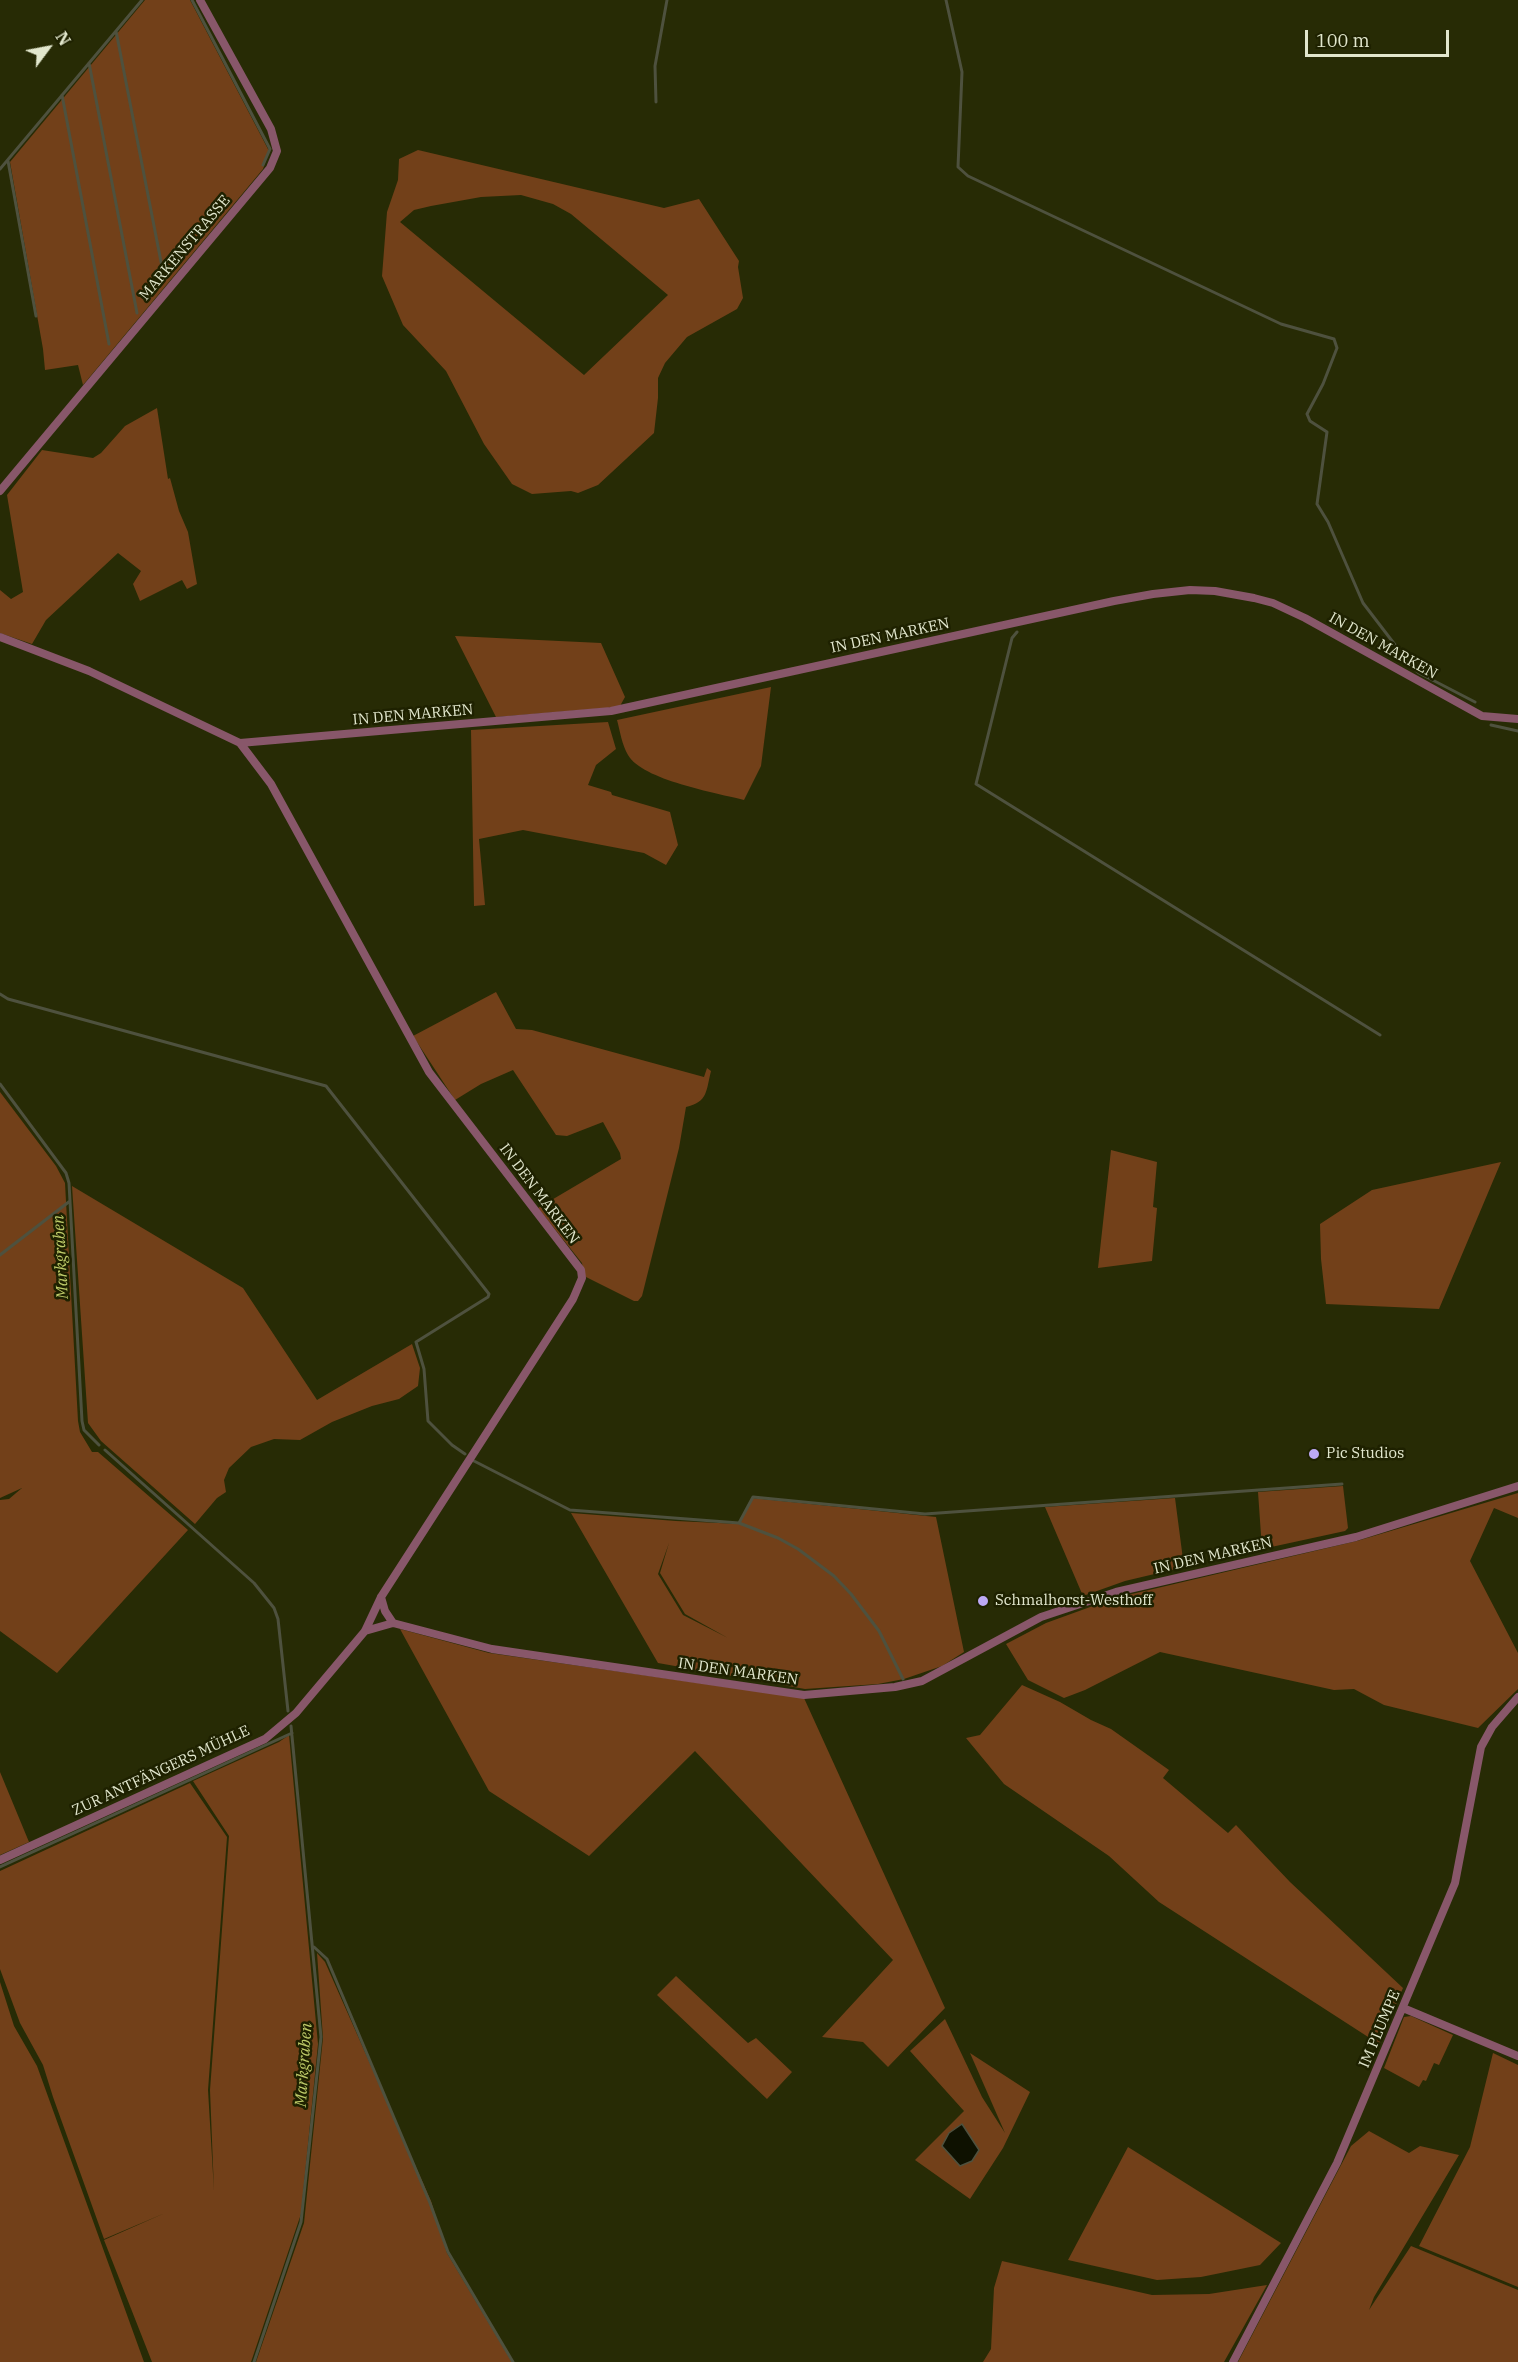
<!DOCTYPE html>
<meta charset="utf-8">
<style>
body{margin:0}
#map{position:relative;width:1518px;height:2362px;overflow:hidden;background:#272b05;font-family:"IBM Plex Serif",serif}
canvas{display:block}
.north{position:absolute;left:18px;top:18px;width:60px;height:60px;-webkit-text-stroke:4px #1e2100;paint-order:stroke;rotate:58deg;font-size:16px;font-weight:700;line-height:24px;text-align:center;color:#e2e7cd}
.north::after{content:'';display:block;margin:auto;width:21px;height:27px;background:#e2e7cd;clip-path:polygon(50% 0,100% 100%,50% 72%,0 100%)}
.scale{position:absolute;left:1305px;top:30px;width:144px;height:27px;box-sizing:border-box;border:3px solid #e2e7cd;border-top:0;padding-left:8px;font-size:18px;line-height:21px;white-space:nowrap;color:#e2e7cd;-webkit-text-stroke:4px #1e2100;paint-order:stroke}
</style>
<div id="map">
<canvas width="1518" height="2362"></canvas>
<div class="north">N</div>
<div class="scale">100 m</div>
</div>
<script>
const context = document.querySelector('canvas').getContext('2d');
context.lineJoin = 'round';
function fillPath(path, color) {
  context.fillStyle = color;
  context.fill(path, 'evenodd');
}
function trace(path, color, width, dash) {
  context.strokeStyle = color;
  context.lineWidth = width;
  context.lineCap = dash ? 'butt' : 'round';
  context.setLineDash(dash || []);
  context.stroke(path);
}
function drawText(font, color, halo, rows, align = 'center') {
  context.font = font + ' "IBM Plex Serif",serif';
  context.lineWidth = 5;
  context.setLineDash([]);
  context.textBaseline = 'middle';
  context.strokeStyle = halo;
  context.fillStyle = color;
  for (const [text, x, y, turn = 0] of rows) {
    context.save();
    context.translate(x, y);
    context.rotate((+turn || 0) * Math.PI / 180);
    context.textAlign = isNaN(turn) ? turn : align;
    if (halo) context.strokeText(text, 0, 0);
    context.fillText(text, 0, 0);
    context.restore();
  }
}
fillPath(new Path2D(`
 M145 0H190L269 151 263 169 83 385 78 365 45 370 43 349 10 162Z
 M418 150 664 208 699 199 739 261 738 267 743 298 737 309 687 337 665 363 658 378V398L654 433 598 485 578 493 571 491 532 494 512 484 484 444 446 371 403 325 382 276 387 212 398 180 399 159ZM521 195 553 204 571 214 668 295 584 375 400 222 414 210 431 206 481 197Z
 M157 408 168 479 170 478 179 511 188 532 197 584 187 589 182 580 140 601 133 584 141 571 118 553 46 620 32 644 0 633V590L11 599 23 592 7 495 42 450 93 458 101 453 125 426Z
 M455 636 601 643 625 697 620 706 607 708 496 717Z
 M771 687 761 766 744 800C717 793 642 780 628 755 622 745 620 731 617 720Z
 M608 722 616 749 596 765 588 785 611 792 612 795 670 812 678 845 666 865 644 853 523 830 479 839 485 905 474 906 471 730Z
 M496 992 516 1029 532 1030 704 1077 707 1068 711 1071C706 1091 708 1102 686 1107L679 1148 642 1296 638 1301H634L584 1276 582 1263 538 1208 621 1159 620 1153 603 1122 567 1136 556 1135 513 1070 481 1084 455 1100 413 1036Z
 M0 1092 56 1166 65 1183 78 1421 80 1432 92 1452H98L188 1530 57 1673 0 1631V1500L9 1499 22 1488 0 1498Z
 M1111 1150 1157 1162 1153 1207 1157 1208 1152 1261 1098 1268Z
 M1501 1162 1439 1309 1326 1304 1321 1259 1320 1224 1372 1190Z
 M72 1186 243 1288 317 1400 412 1344 420 1368 418 1386 399 1399 372 1406 332 1422 300 1440 274 1439 251 1447 229 1468 224 1480 226 1492 217 1498 195 1524 101 1441 88 1423Z
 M1343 1486 1348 1528 1345 1531 1262 1549 1258 1492Z
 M1518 1493V1518L1494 1508 1470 1561 1518 1653V1689L1478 1728 1384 1705 1354 1689 1334 1690 1160 1652 1085 1690 1064 1698 1028 1680 1006 1644 1046 1623 1115 1598 1357 1541Z
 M752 1498 936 1517 964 1652 942 1666 904 1679 878 1684 805 1689 658 1663 571 1513 676 1521 739 1524ZM669 1543 660 1573 685 1614 728 1638 683 1615 658 1574Z
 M1175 1498 1184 1567 1125 1581 1083 1596 1045 1507Z
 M400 1629 489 1653 804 1698 945 2008 888 2067 863 2042 822 2037 893 1960 695 1751 589 1856 489 1791Z
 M1022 1685 1060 1702 1091 1720 1111 1729 1169 1770 1163 1778 1228 1833 1236 1825 1290 1882 1403 1988 1379 2044 1159 1902 1109 1856 1004 1784 966 1738 980 1735Z
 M289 1735 318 2044 301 2214 251 2362H152L104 2240 165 2213 104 2239 53 2097 43 2065 20 2023 0 1969V1871L190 1783 227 1837 208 2090 214 2191 210 2090 229 1836 193 1781 279 1742Z
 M0 1772 29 1842 0 1855Z
 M317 1953 325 1962 431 2201 447 2253 512 2362H256L304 2223 323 2038Z
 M676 1976 748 2043 756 2038 792 2072 767 2099 657 1995Z
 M0 1982 14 2026 37 2066 144 2362H0Z
 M1411 2016 1453 2035 1439 2065 1434 2063 1426 2081 1423 2080 1419 2087 1384 2068 1404 2017Z
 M945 2019 982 2097 1005 2133 970 2053 1030 2092 1003 2148 970 2199 915 2160 964 2111 910 2051Z
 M1493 2053 1518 2065V2287L1419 2246 1470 2147Z
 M1369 2131 1409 2153 1420 2146 1459 2155 1374 2297 1369 2310 1411 2246 1518 2290V2362H1238L1351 2146Z
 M1128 2147 1281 2243 1260 2265 1201 2277 1157 2280 1068 2260Z
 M1002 2261 1152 2295 1209 2294 1267 2285 1224 2362H983L991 2349 994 2288Z`), '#724019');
const water = new Path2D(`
 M962 2124 979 2150 972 2161 960 2166 942 2146 949 2133Z`);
fillPath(water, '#0e1100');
trace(water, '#4e513e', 1.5);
trace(new Path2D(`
 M192 0 270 149 263 165
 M946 0 962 72 958 167 968 176 1281 324 1334 339 1337 348 1323 384 1307 414 1310 421 1327 432 1317 504 1328 522 1363 603 1412 667 1419 673 1475 702
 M116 31 163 272
 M89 63 137 313
 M62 95 109 344
 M656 102 655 66 667 0
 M8 161 36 316
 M0 169 142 0
 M1017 632 1012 638 976 784 1380 1035
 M1491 725 1518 731
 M0 994 8 999 326 1086 489 1294 488 1297 416 1342 424 1369 428 1421 452 1445 465 1454
 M0 1084 66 1173 69 1183 82 1421 84 1430 99 1445
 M0 1255 70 1201
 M105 1450 254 1583 274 1608 278 1619 288 1711
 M474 1461 570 1510 739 1523 778 1538 798 1549 834 1576 851 1594 879 1631 903 1679
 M739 1523 753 1497 925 1514 1342 1484
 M0 1867 292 1733
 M314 1947 327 1959 430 2203 448 2252 513 2362
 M254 2362 301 2222 321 2037 291 1726`), '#4e513e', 3);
trace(new Path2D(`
 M0 491 270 168 277 151 271 129 200 0
 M0 637 89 671 240 743 271 784 429 1072 581 1270 582 1278 573 1299 381 1597 365 1631 296 1713 265 1739 0 1860
 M240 743 611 711 1114 601 1153 594 1190 590 1215 591 1254 598 1273 603 1305 618 1482 716 1518 719
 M381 1597 385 1611 393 1623
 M365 1631 393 1623 492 1649 804 1695 895 1687 922 1681 1041 1617 1116 1592 1356 1537 1518 1486
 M1403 2008 1518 2056
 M1233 2362 1337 2163 1455 1883 1481 1747 1492 1727 1518 1697`), '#88576a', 8);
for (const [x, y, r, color] of [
 [1314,1454,6,"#bda9f5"],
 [983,1601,6,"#bda9f5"]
]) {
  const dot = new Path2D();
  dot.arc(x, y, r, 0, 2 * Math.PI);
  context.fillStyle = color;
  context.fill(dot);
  trace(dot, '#1e2100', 2);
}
drawText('15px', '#e2e7cd', '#1e2100', [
 ["MARKENSTRASSE",185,248,-50],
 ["IN DEN MARKEN",890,636,-12],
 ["IN DEN MARKEN",1383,646,29],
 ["IN DEN MARKEN",413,715,-5],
 ["IN DEN MARKEN",539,1194,53],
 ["IN DEN MARKEN",1213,1556,-13],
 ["IN DEN MARKEN",738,1672,8],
 ["ZUR ANTFÄNGERS MÜHLE",161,1771,-25],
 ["IM PLUMPE",1380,2029,-67]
]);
drawText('15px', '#e2e7cd', '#1e2100', [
 ["Pic Studios",1326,1454],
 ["Schmalhorst-Westhoff",995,1601]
], 'left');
drawText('italic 16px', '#becb68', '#1e2100', [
 ["Markgraben",61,1257,-93],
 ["Markgraben",304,2065,-86]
]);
</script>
